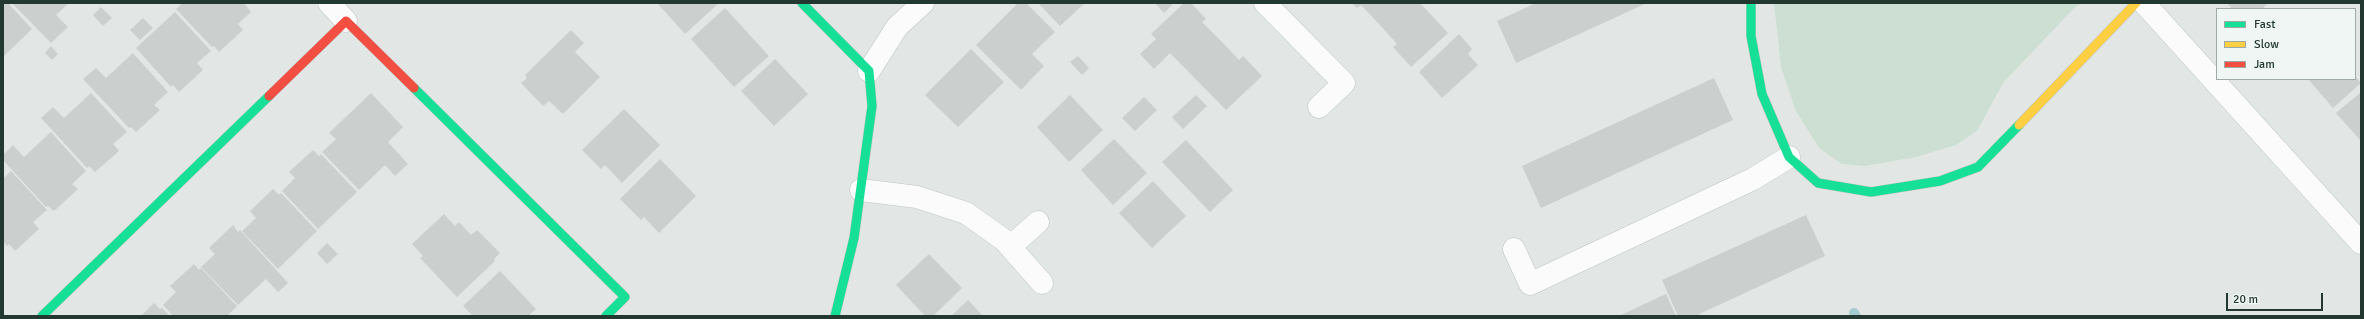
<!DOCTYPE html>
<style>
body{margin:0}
#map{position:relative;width:2364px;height:319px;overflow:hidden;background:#e2e7e5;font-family:Signika,sans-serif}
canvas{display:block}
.frame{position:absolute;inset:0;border:4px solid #223831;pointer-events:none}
.legend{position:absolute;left:2216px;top:8px;width:140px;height:72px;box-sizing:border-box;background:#f0f6f3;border:1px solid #9eaaa5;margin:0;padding:5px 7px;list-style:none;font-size:12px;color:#223831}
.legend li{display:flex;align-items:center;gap:8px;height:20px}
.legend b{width:20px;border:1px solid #9eaaa5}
.scale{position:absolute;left:2226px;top:293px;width:97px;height:18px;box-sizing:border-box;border:2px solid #223831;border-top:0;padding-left:5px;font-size:12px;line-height:14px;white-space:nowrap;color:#223831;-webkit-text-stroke:3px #f0f6f3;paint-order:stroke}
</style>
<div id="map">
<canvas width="2364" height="319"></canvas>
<div class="frame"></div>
<ul class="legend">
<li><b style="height:5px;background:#16e098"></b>Fast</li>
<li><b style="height:5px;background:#ffcf43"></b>Slow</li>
<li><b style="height:5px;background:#f24e42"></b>Jam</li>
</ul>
<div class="scale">20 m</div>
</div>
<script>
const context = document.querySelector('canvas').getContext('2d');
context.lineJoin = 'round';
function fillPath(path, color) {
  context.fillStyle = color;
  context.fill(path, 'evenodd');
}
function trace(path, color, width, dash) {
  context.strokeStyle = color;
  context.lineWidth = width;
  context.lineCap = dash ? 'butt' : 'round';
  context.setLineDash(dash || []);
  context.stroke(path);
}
fillPath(new Path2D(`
 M1774 3H2082L2075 7 2003 83 1977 131 1956 145 1916 157 1865 166 1842 164 1819 148 1796 111 1781 67Z`), '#ccdfd2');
trace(new Path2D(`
 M1854 313 1856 316`), '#a6ccd2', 10);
fillPath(new Path2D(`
 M3 3H8L32 29 3 57Z
 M12 3H69L56 15 68 27 51 43Z
 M183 3H244L251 12 238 24 243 30 219 52 214 46 212 47 176 9Z
 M657 3H719L685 34Z
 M1018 3H1026L1055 32 1032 54 1044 66 1021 90 976 45Z
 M1038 3H1085L1060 26Z
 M1155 3H1174L1164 13Z
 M1184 3H1191L1206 19 1202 22 1221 41 1239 60 1243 56 1262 76 1226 110 1170 53 1154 69 1140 54 1156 39 1151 34Z
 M1352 3H1420L1448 33 1411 67 1393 47 1397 44 1379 24 1361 5 1357 8Z
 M1536 3H1647L1516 63 1497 21Z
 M2227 3H2268L2262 9H2232Z
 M101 7 112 18 103 26 93 15Z
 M725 8 769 56 734 87 691 39Z
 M175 12 211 51 197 63 203 70 179 92 173 85 171 87 136 48Z
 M143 18 153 28 140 40 130 30Z
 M571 30 584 43 575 52 600 77 563 114 549 101 543 106 521 83 527 78 525 75Z
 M1459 34 1472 49 1468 54 1478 65 1442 98 1419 72Z
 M51 46 58 54 52 60 45 53Z
 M971 49 1004 82 958 127 925 95Z
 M133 53 168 92 154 105 160 110 136 132 131 127 129 128 83 79 96 68 106 78Z
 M1078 56 1089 68 1082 75 1070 62Z
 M775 59 808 94 774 126 741 91Z
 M2355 76 2361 83 2333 108 2308 79H2355Z
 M1714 78 1733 120 1541 208 1522 166Z
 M2361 92V141L2336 113Z
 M91 93 127 132 113 144 119 151 95 172 89 166 87 168 41 118 53 107 64 118Z
 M371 93 403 127 388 142 408 164 395 176 385 165 359 190 322 152 336 139 329 133Z
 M1070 95 1103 130 1069 162 1037 127Z
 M1196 95 1207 106 1183 129 1172 117Z
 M1144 97 1157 110 1135 131 1122 118Z
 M624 109 660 145 622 183 605 165 601 169 582 150Z
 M51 132 86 171 72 184 78 189 54 211 48 206 46 207 3 160V155L13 145 24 157Z
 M1114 139 1147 173 1113 205 1081 170Z
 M1186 140 1233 190 1210 212 1162 162Z
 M313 150 319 156 321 154 357 192 318 229 282 191 295 178 289 172Z
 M660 159 696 196 659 233 644 217 641 220 620 199Z
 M11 171 47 210 33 222 39 229 15 251 9 244 7 246 3 241V179Z
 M1153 181 1186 216 1152 248 1119 213Z
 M273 189 279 195 281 193 317 231 278 269 242 231 256 218 250 211Z
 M444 214 455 226 459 222 471 235 477 230 500 253 494 259 495 261 457 297 420 258 423 256 412 244Z
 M1806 215 1825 256 1695 316H1678L1662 280Z
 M233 225 238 232 240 230 288 283 278 292 266 279 238 305 201 267 215 254 209 248Z
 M327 243 338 254 327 264 317 253Z
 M929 254 962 288 933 316H925L896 285Z
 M194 264 199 270 201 268 237 306 227 316H173L163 305 176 292 170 286Z
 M500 271 536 309 528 316H473L463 306Z
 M1666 294 1676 316H1619L1642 305Z
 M968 300 983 316H951Z
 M154 303 160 309 162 308 170 316H141Z`), '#cbcfce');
const street = new Path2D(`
 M329 3 346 21
 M1265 3 1344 83 1319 107
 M2144 3 2361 243
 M869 71 897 27 923 3
 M861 190 917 197 966 213 1004 240 1042 283
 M1010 247 1038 222
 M1514 249 1530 284 1753 179 1789 157`);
const fast = new Path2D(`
 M802 3 869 71 872 106 854 238 835 316
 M1751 3V36L1762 94 1789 157 1818 183 1871 192 1940 181 1978 167 2019 125
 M414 88 625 297 606 316
 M42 316 269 96`);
const slow = new Path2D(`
 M2019 125 2136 3`);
const jam = new Path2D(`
 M269 96 346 21 414 88`);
trace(street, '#bfc4c2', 23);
trace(fast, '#bec5c2', 10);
trace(slow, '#bec5c2', 10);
trace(jam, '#bec5c2', 10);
trace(street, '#fbfbfb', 22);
trace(fast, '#16e098', 9);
trace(slow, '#ffcf43', 9);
trace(jam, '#f24e42', 9);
</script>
